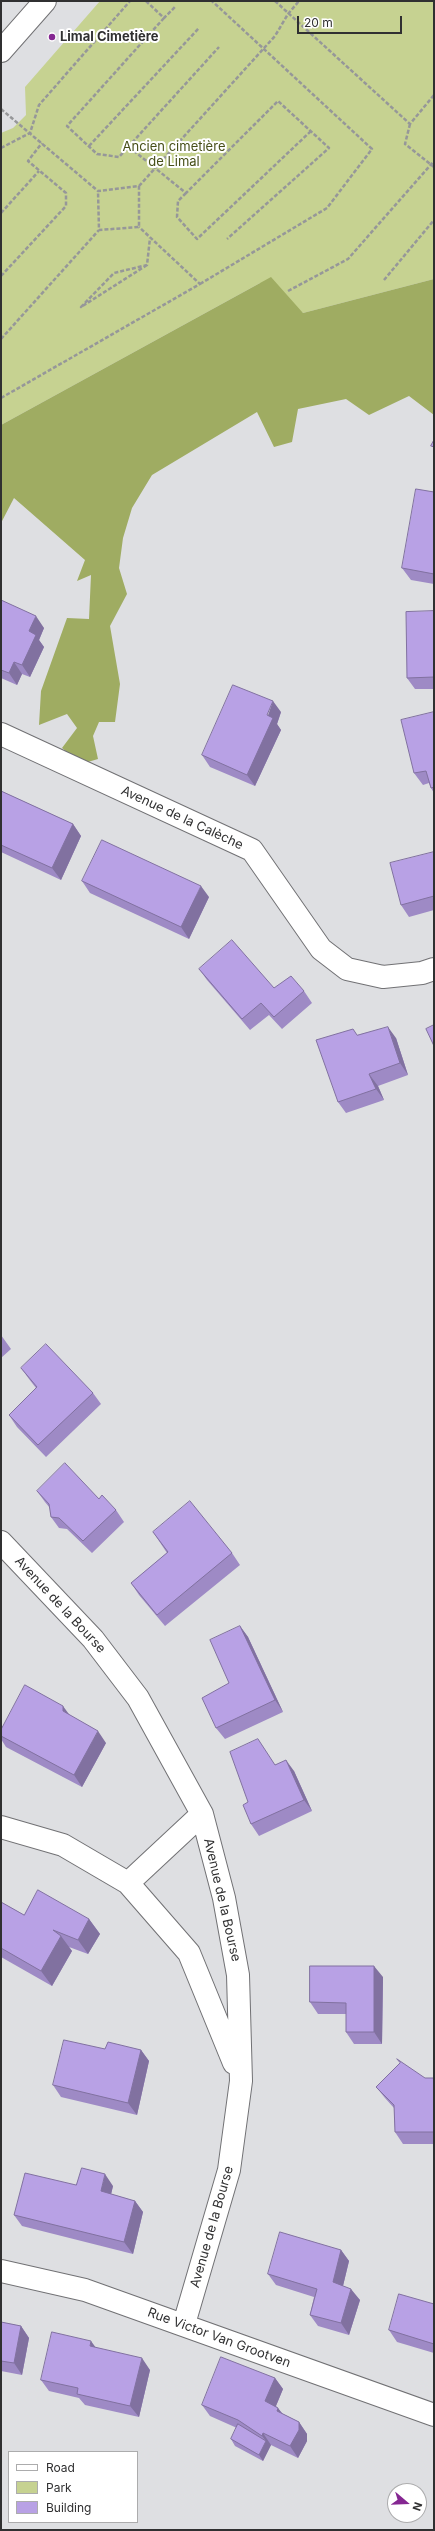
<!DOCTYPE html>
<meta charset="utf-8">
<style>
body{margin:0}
#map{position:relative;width:435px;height:2531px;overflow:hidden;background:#dedfe2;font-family:Inter,sans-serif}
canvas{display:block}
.frame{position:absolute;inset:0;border:2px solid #303031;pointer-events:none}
.legend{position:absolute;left:8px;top:2451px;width:130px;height:72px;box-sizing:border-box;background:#fff;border:1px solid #acacad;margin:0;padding:5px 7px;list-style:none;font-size:12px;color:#303031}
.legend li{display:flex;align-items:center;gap:8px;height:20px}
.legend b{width:20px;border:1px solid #acacad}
.north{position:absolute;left:387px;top:2483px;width:40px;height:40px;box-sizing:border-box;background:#fff;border:1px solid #acacad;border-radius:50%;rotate:109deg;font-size:11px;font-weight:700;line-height:16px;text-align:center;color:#303031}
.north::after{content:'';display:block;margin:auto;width:14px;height:18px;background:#852792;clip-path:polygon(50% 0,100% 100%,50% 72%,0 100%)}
.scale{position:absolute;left:297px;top:16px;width:105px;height:18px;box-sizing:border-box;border:2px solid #303031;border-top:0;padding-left:5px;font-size:12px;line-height:14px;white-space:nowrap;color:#303031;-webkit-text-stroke:3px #fff;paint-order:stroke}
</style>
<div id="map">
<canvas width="435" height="2531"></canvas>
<div class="frame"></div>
<ul class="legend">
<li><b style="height:5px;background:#fff"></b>Road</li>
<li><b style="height:11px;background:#c6d291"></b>Park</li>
<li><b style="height:11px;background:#b8a1e5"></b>Building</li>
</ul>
<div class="north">N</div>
<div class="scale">20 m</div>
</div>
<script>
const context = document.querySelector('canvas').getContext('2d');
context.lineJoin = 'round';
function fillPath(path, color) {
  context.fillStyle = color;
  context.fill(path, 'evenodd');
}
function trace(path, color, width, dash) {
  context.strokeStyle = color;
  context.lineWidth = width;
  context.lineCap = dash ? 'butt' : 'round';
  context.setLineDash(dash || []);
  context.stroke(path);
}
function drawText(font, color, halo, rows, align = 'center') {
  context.font = font + ' Inter,sans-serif';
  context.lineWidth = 4;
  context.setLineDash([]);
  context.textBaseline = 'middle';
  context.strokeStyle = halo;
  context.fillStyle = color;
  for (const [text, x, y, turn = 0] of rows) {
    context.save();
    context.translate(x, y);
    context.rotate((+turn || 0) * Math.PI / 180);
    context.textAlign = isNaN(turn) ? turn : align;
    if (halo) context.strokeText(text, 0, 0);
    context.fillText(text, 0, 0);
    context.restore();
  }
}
fillPath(new Path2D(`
 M100 1H434V279L303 313 260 283 1 425V133L13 128 26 115 25 87Z`), '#c6d291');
fillPath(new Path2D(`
 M271 277 303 313 434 279V415L409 396 369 415 346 399 298 409 292 442 274 447 257 412 152 475 132 508 123 538 119 568 127 594 110 626 120 684 115 722H99L93 736 98 759 81 764 62 748 77 728 67 714 39 725 41 691 67 618 89 619 91 575 77 581 85 560 14 498 1 523V425Z`), '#9fac62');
const minor = new Path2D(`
 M1 51 45 1
 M1 734 252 850 321 949 347 969 383 977 422 973 434 969
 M1 1542 93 1639 138 1698 202 1814 224 1898 238 1975 241 2081 229 2170 184 2324
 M1 1827 63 1845 128 1883 189 1953 234 2063
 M128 1883 202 1814
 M1 2271 85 2290 434 2415`);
trace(minor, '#717174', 24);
trace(new Path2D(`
 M146 1 164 18 176 6
 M275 1 410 124 434 95
 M164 18 67 126 97 154 119 157 219 47
 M1 109 98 191 139 186V227L99 230 98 191
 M410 124 405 144 434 167
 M89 146 199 28
 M129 147 186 193 278 101 329 148 227 239
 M1 148 30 133 39 105 130 1
 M139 186 275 36 288 14 299 1
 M186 193 178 201 177 217 197 239 311 131
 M1 213 39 171
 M147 265 81 307 114 273 147 265 150 238
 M1 276 66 206V193L28 161 42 143
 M384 280 434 220
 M200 284 327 208 372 149 212 1
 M288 291 348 259 434 161
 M1 339 99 230
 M1 398 200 284 139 227`), '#969799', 2.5, [4, 2]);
trace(minor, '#fff', 22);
fillPath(new Path2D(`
 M434 492V584L411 580 402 568Z
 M1 600 44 628 39 640 44 647 30 677 22 674 17 685 1 678Z
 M434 611V689H415L407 678Z
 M281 712 277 724 281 730 255 786 210 767 202 755Z
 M434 712V793L431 788 429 783 423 785 414 773Z
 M1 791 73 824 81 836 61 880 1 852Z
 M434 852V910L409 917 401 905Z
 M82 881 209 897 189 939 90 893Z
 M199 969 274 988 304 991 312 1003 282 1029 269 1015 250 1030 207 980Z
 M358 1035 396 1038 408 1075 378 1086 384 1100 346 1113 338 1102Z
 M1 1335 11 1349 1 1358Z
 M21 1368 93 1393 101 1404 46 1457 17 1427 9 1415 36 1388 29 1379Z
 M37 1491 99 1499 116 1510 124 1522 92 1553 67 1529 59 1528 51 1517 50 1508 45 1502Z
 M153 1532 232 1553 240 1565 165 1626 139 1595 131 1583 167 1553Z
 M240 1626 248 1637 283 1712 225 1739 216 1728 229 1683Z
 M1 1730 106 1743 82 1787 6 1747 1 1739Z
 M276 1764 294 1771 312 1811 259 1836 251 1824 248 1802Z
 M1 1902 24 1915 89 1919 100 1934 88 1954 69 1947 72 1951 52 1986 1 1957Z
 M383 1977 382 2044H354L346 2032V2014H318L310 2002Z
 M105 2049 141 2050 149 2061 137 2115 61 2097 53 2085Z
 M425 2078H434V2144H403L395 2132 394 2108 385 2098 376 2087Z
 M76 2185 113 2186 111 2194 135 2201 143 2212 133 2254 22 2226 14 2215Z
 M341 2250 349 2261 343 2286 360 2300 349 2335 318 2326 310 2315 314 2297 276 2285 268 2274Z
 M434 2304V2353L397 2342 389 2330Z
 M1 2322 21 2326 29 2338 22 2375 1 2371Z
 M96 2348 150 2370 139 2417 85 2405 79 2398 49 2391 41 2380Z
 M275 2378 283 2389 276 2406 283 2414 299 2422 307 2434V2441L298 2458 271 2445 263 2461 235 2446 231 2439 237 2428 210 2416 202 2405Z`), '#9e8ac5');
fillPath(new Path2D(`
 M36 616 44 628 39 640 44 647 30 677 22 665 29 631Z
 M14 662 22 674 17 685 9 673Z
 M273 701 281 712 277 724 281 730 255 786 247 775Z
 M73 824 81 836 61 880 52 868Z
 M201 886 209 897 189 939 181 927Z
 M388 1027 396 1038 408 1075 400 1063Z
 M369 1074 378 1086 384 1100 376 1089Z
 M240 1626 248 1637 283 1712 275 1700Z
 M63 1706 71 1717 63 1711Z
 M98 1731 106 1743 82 1787 74 1775Z
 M286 1760 294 1771 312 1811 304 1800Z
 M89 1919 100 1934 88 1954 78 1940Z
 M61 1936 72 1951 52 1986 41 1971Z
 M374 1966 383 1977 382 2044 374 2032Z
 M141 2050 149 2061 137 2115 128 2103Z
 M105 2174 113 2186 109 2203 101 2191Z
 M135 2201 143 2212 133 2254 124 2242Z
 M341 2250 349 2261 341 2294 333 2282Z
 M351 2289 360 2300 349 2335 341 2323Z
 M21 2326 29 2338 22 2375 14 2363Z
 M91 2341 99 2352 90 2346Z
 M142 2358 150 2370 139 2417 130 2406Z
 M275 2378 283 2389 273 2413 265 2401Z
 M278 2408 286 2419 277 2411Z
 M299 2422 307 2434V2441L298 2458 290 2446Z
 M263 2433 271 2445 263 2461 259 2455 266 2441 262 2436Z`), '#8171a0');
const building = new Path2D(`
 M434 440V447L431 446Z
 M416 489 434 492V574L402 568Z
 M1 600 36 616 29 631 36 635 22 665 14 662 9 673 1 670Z
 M434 611V677L407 678 406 612Z
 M233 685 273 701 267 715 273 718 247 775 202 755Z
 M434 712V787L431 788 426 771 414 773 401 720Z
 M1 791 73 824 52 868 1 845Z
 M102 840 201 886 181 927 82 881Z
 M434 852V896L401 905 390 863Z
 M232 940 274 988 291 976 304 991 274 1017 261 1003 242 1019 199 969Z
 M434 1025V1046L426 1029Z
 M388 1027 400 1063 369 1074 376 1089 338 1102 316 1040 353 1029 357 1035Z
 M46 1344 93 1393 38 1445 9 1415 37 1387 21 1368Z
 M65 1463 99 1499 102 1495 116 1510 83 1541 59 1518 51 1517 49 1504 37 1491Z
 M190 1501 232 1553 157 1615 131 1583 168 1552 153 1532Z
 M240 1626 275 1700 216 1728 202 1698 229 1683 210 1640Z
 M25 1685 63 1706V1711L98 1731 74 1775 1 1736V1730Z
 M258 1739 275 1765 286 1760 304 1800 251 1824 243 1805 248 1802 230 1752Z
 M38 1890 89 1919 78 1940 53 1930 61 1936 41 1971 1 1948V1902L24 1915Z
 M310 1966H374V2032H346V2003L310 2002Z
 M64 2040 105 2049 108 2042 141 2050 128 2103 53 2085Z
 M397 2059 425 2078H434V2132H395L394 2105 376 2087 400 2063Z
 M82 2168 105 2174 101 2191 135 2201 124 2242 14 2215 25 2173 76 2185Z
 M280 2232 341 2250 333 2282 351 2289 341 2323 310 2315 317 2289 268 2274Z
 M399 2294 434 2304V2344L389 2330Z
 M1 2322 21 2326 14 2363 1 2361Z
 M52 2332 91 2341 90 2346 142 2358 130 2406 77 2394 78 2388 41 2380Z
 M221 2357 275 2378 265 2401 278 2408 277 2411 299 2422V2430L290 2446 263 2433 262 2436 238 2420 202 2405Z
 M238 2424 266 2441 259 2455 231 2439Z`);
fillPath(building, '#b8a1e5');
trace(building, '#8171a0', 1);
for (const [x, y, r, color] of [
 [52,37,4,"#852792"]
]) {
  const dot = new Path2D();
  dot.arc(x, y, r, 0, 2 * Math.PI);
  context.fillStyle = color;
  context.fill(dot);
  trace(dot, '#fff', 1.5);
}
drawText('bold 13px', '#303031', '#fff', [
 ["Limal Cimetière",60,37]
], 'left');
drawText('13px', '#474f18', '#fff', [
 ["Ancien cimetière",174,147],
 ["de Limal",174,162]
]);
drawText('13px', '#303031', '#fff', [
 ["Avenue de la Calèche",182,818,25],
 ["Avenue de la Bourse",60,1605,47],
 ["Avenue de la Bourse",222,1900,77],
 ["Avenue de la Bourse",212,2227,-74],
 ["Rue Victor Van Grootven",219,2338,20]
]);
</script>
